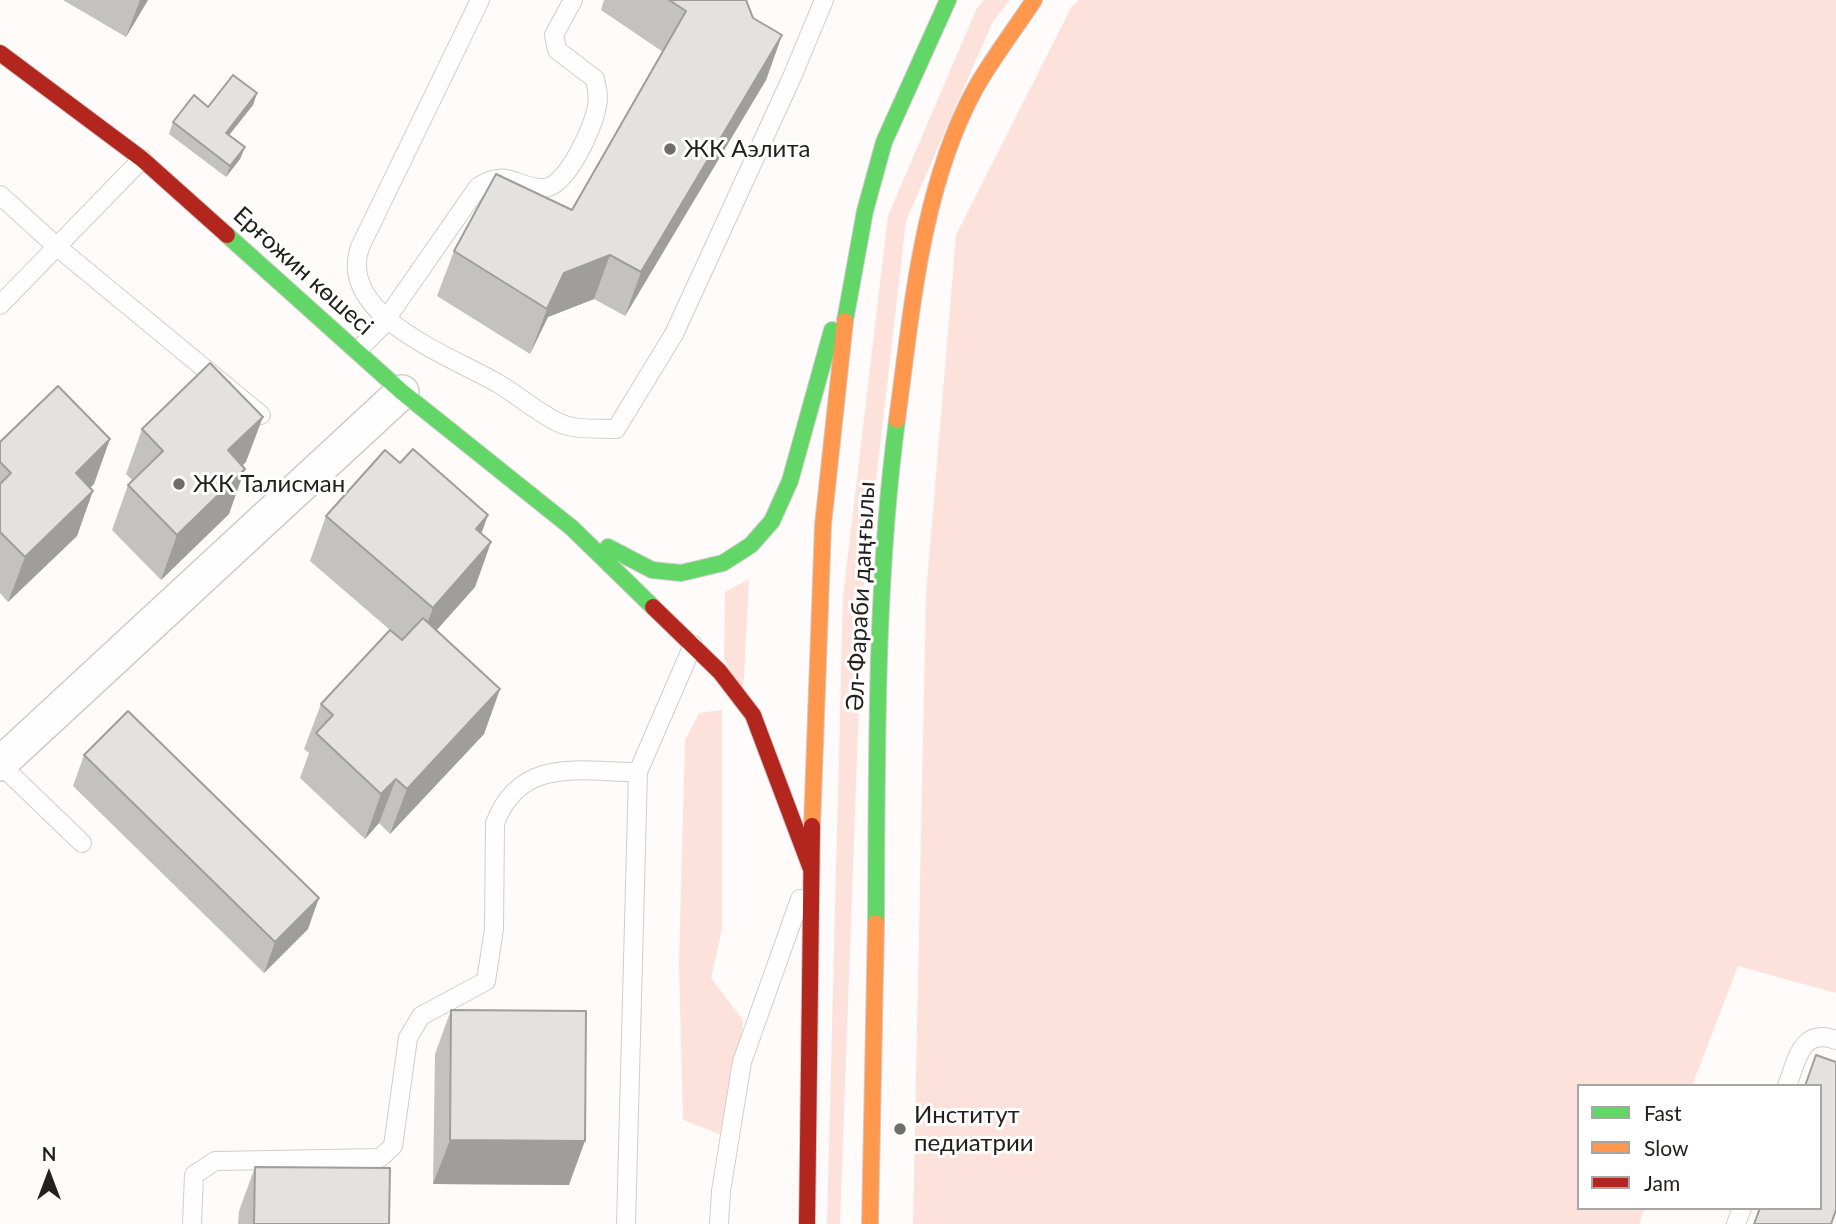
<!DOCTYPE html>
<meta charset="utf-8">
<style>
body{margin:0}
#map{position:relative;width:1836px;height:1224px;overflow:hidden;background:#fefbfa;font-family:Lato,sans-serif}
canvas{display:block}
.legend{position:absolute;left:1577px;top:1084px;width:245px;height:126px;box-sizing:border-box;background:#fff;border:2px solid #a7a6a5;margin:0;padding:9px 12px;list-style:none;font-size:21px;color:#24201f}
.legend li{display:flex;align-items:center;gap:14px;height:35px}
.legend b{width:35px;border:2px solid #a7a6a5}
.north{position:absolute;left:14px;top:1140px;width:70px;height:70px;-webkit-text-stroke:5px #fff;paint-order:stroke;rotate:0deg;font-size:19px;font-weight:700;line-height:28px;text-align:center;color:#24201f}
.north::after{content:'';display:block;margin:auto;width:24px;height:32px;background:#24201f;clip-path:polygon(50% 0,100% 100%,50% 72%,0 100%)}
</style>
<div id="map">
<canvas width="1836" height="1224"></canvas>
<ul class="legend">
<li><b style="height:9px;background:#63d668"></b>Fast</li>
<li><b style="height:9px;background:#ff974d"></b>Slow</li>
<li><b style="height:9px;background:#b3261e"></b>Jam</li>
</ul>
<div class="north">N</div>
</div>
<script>
const context = document.querySelector('canvas').getContext('2d');
context.lineJoin = 'round';
function fillPath(path, color) {
  context.fillStyle = color;
  context.fill(path, 'evenodd');
}
function trace(path, color, width, dash) {
  context.strokeStyle = color;
  context.lineWidth = width;
  context.lineCap = dash ? 'butt' : 'round';
  context.setLineDash(dash || []);
  context.stroke(path);
}
function drawText(font, color, halo, rows, align = 'center') {
  context.font = font + ' Lato,sans-serif';
  context.lineWidth = 6;
  context.setLineDash([]);
  context.textBaseline = 'middle';
  context.strokeStyle = halo;
  context.fillStyle = color;
  for (const [text, x, y, turn = 0] of rows) {
    context.save();
    context.translate(x, y);
    context.rotate((+turn || 0) * Math.PI / 180);
    context.textAlign = isNaN(turn) ? turn : align;
    if (halo) context.strokeText(text, 0, 0);
    context.fillText(text, 0, 0);
    context.restore();
  }
}
fillPath(new Path2D(`
 M984 0H1010L992 23 906 221 863 592 840 1224H827L843 596 888 216 976 10Z
 M1079 0H1836V993L1738 966 1692 1086H1579V1208H1645L1639 1224H913L926 594 956 235 1071 8Z
 M749 579 743 694 724 659 725 592Z
 M722 710V929L711 978 743 1020 730 1138 683 1120 679 964 685 740 699 713Z`), '#fde1db');
const lane = new Path2D(`
 M480 0 360 247C336 316 453 357 499 384 518 395 548 421 568 426 582 430 600 428 616 429L674 334 792 77 824 0
 M0 195 56 246 261 415
 M0 305 142 159
 M358 350 380 328 478 187C510 167 515 189 544 188 567 187 594 126 597 106 599 96 597 88 595 79L557 50 554 35 573 0
 M0 764 82 843
 M1787 1086C1797 1060 1801 1027 1836 1040
 M192 1224 194 1175 215 1161 380 1158 393 1146 408 1038 421 1016 486 981 494 929 495 823C521 756 579 772 638 772
 M626 1224 638 772 693 645
 M719 1224 721 1191 742 1062 800 899
 M1736 1224 1742 1208`);
const street = new Path2D(`
 M0 764 402 392`);
const fast = new Path2D(`
 M227 235 402 392 572 528 653 607
 M845 321 865 211 884 142 948 0
 M608 547 652 570 681 573 723 563 751 545 772 521 790 481 832 330
 M876 923C877 755 875 587 897 420`);
const slow = new Path2D(`
 M897 420C912 310 921 189 975 89 992 59 1015 29 1034 0
 M812 826 823 525 845 321
 M870 1224 876 923`);
const jam = new Path2D(`
 M0 53 142 159 227 235
 M653 607 720 672 753 715 811 869
 M807 1224 812 826`);
trace(lane, '#d0cdcc', 20);
trace(street, '#d0cdcc', 36);
trace(fast, '#d0cdcc', 18);
trace(slow, '#d0cdcc', 18);
trace(jam, '#d0cdcc', 18);
trace(lane, '#fffefe', 18);
trace(street, '#fffefe', 33);
trace(fast, '#63d668', 16);
trace(slow, '#ff974d', 16);
trace(jam, '#b3261e', 16);
fillPath(new Path2D(`
 M63 0H148L126 37Z
 M604 0H746L753 18 782 35 766 80 625 316 594 299 548 317 530 354 437 296 454 251 572 210 663 52 601 10Z
 M257 93 253 105 229 135 245 147 240 159 226 177 169 134 173 122Z
 M142 429 246 462 242 466 229 514 161 580 112 530 128 485 133 481 126 474Z
 M0 442 94 484 90 488 77 536 8 602 0 593Z
 M326 516 481 533 491 542 475 587 436 631 500 689 484 734 390 834 379 823 365 839 300 778 309 753 304 749 321 704 390 630 310 561Z
 M84 755 308 929 264 973 73 786Z
 M451 1010 569 1185 433 1184 435 1054Z
 M255 1167 389 1224H238L239 1211Z`), '#c4c2c1');
fillPath(new Path2D(`
 M140 0H148L126 37Z
 M782 35 766 80 625 316 641 272Z
 M257 93 253 105 222 144 226 133Z
 M245 147 240 159 226 177 230 166Z
 M610 255 594 299 548 317 530 354 547 309 564 273Z
 M263 417 246 462 211 495 228 450Z
 M110 439 94 484 59 518 76 473Z
 M245 469 229 514 161 580 177 535Z
 M93 491 77 536 8 602 25 557Z
 M488 515 472 560 476 529Z
 M491 542 475 587 416 653 433 608Z
 M500 689 484 734 390 834 407 789Z
 M396 779 379 823 365 839 381 794Z
 M319 898 308 929 264 973 275 942Z
 M450 1140 585 1141 569 1185 433 1184Z`), '#a09e9d');
const building = new Path2D(`
 M669 0H746L753 18 782 35 641 272 610 255 564 273 547 309 454 251 496 174 572 210 686 11Z
 M233 75 257 93 226 133 245 147 230 166 173 122 194 95 208 107Z
 M210 363 263 417 228 450 245 469 177 535 128 485 163 451 142 429Z
 M58 386 110 439 76 473 93 491 25 557 0 532V484L11 473 0 462V442Z
 M413 449 488 515 476 529 491 542 433 608 326 516 385 450 400 463Z
 M423 618 500 689 407 789 396 779 381 794 316 733 333 715 321 704 390 630 402 640Z
 M128 711 319 898 275 942 84 755Z
 M451 1010 586 1011 585 1141 450 1140Z
 M1816 1055 1836 1062V1210L1831 1224H1754L1760 1208H1820V1086H1805Z
 M255 1167 390 1168 389 1224H254Z`);
fillPath(building, '#e4e1e0');
trace(building, '#a09e9d', 2);
for (const [x, y, r, color] of [
 [670,149,7,"#706d6c"],
 [179,484,7,"#706d6c"],
 [900,1129,7,"#706d6c"]
]) {
  const dot = new Path2D();
  dot.arc(x, y, r, 0, 2 * Math.PI);
  context.fillStyle = color;
  context.fill(dot);
  trace(dot, '#fff', 2.5);
}
drawText('24px', '#24201f', '#fff', [
 ["ЖК Аэлита",684,149],
 ["ЖК Талисман",193,484],
 ["Институт",914,1115],
 ["педиатрии",914,1143]
], 'left');
drawText('24px', '#24201f', '#fff', [
 ["Ерғожин көшесі",303,271,42],
 ["Әл-Фараби даңғылы",861,596,-87]
]);
</script>
